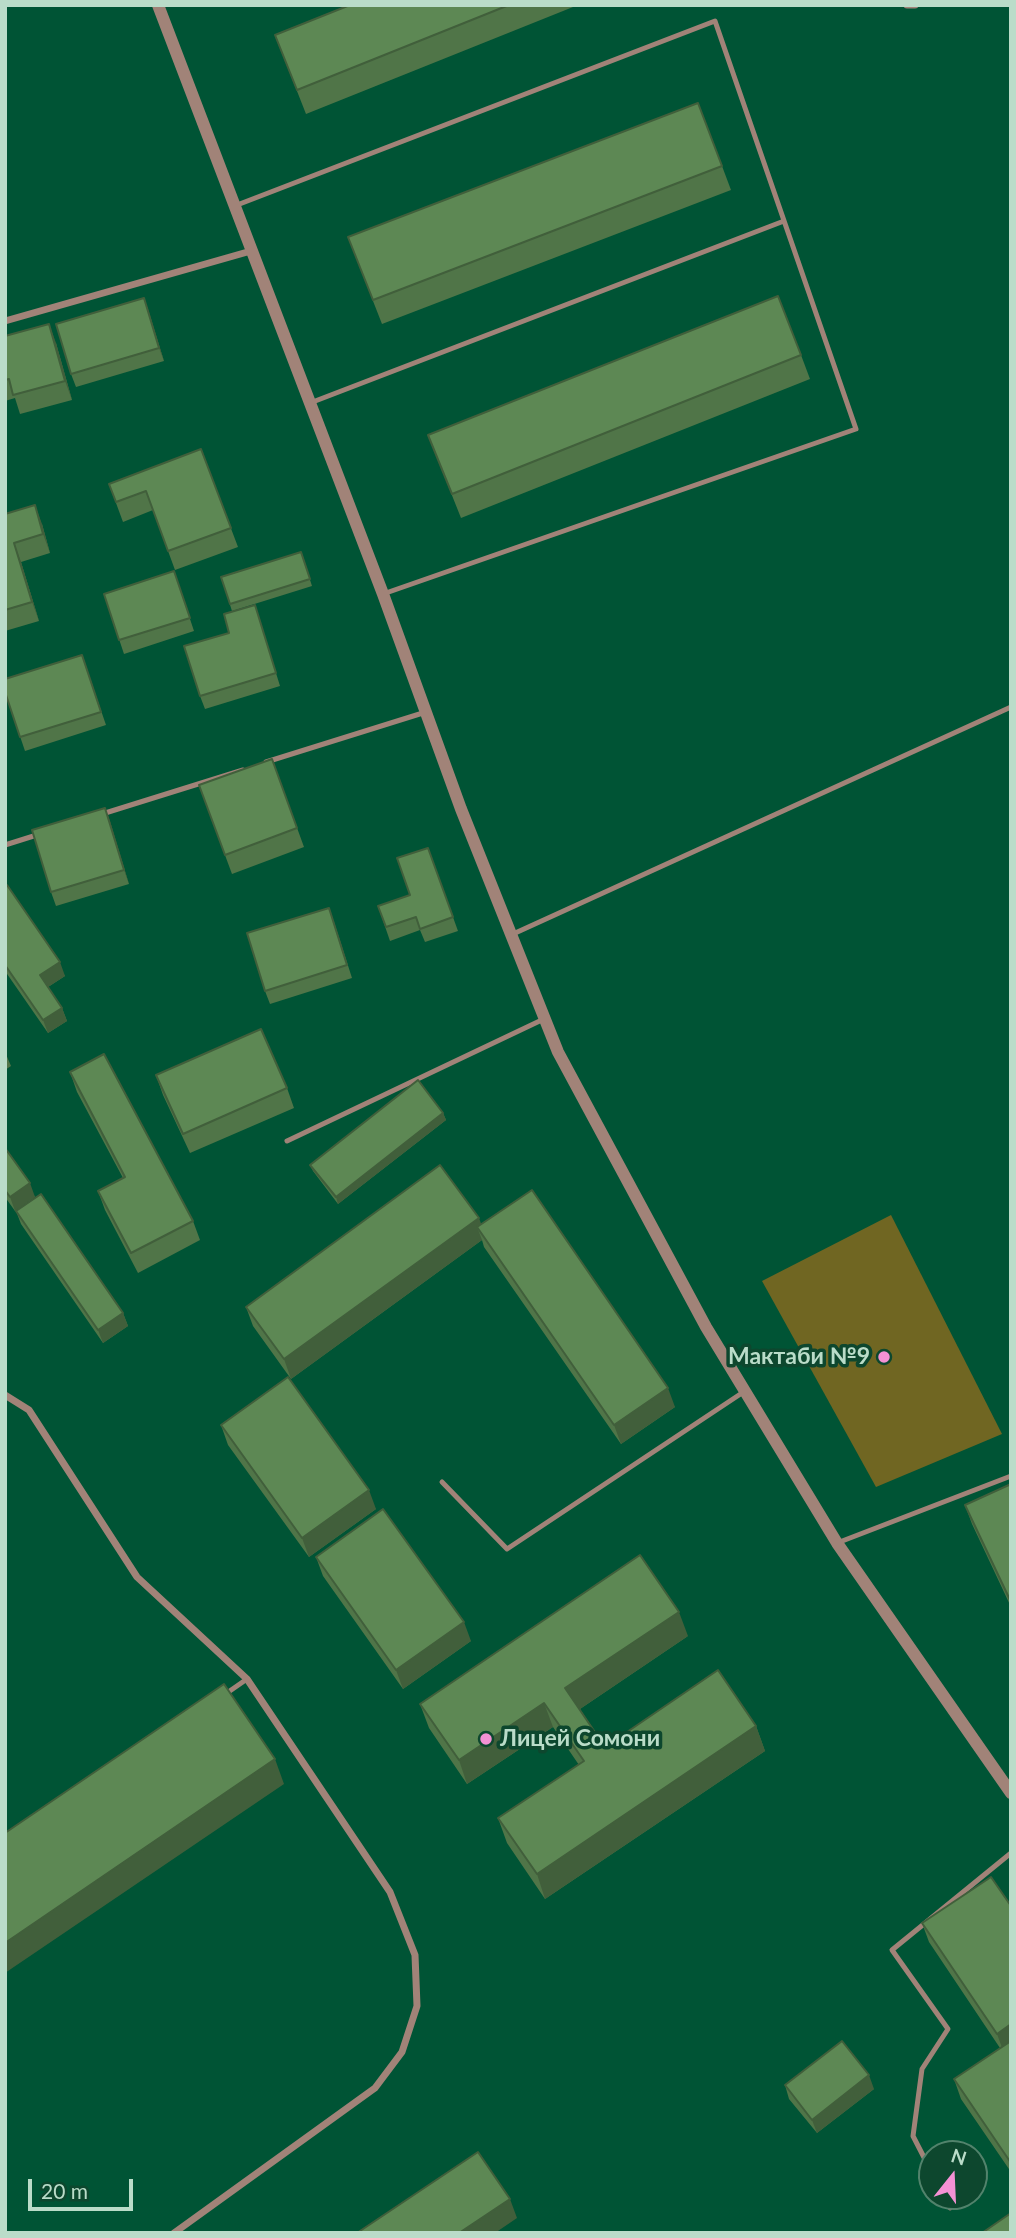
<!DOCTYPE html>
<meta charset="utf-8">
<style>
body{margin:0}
#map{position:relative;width:1016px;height:2238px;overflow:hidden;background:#005435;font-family:Lato,sans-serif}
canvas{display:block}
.frame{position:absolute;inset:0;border:7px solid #badcc9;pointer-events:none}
.north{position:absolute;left:918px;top:2140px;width:70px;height:70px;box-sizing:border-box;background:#0d472e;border:2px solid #52836c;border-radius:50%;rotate:18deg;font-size:19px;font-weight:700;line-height:28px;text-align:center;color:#badcc9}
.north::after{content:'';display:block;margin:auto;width:24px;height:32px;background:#f491d4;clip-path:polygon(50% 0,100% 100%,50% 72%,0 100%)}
.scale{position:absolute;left:28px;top:2179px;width:105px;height:32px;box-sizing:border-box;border:4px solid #badcc9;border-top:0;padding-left:9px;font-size:21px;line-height:24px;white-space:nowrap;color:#badcc9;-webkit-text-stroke:5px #0d472e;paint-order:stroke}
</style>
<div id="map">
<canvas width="1016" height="2238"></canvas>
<div class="frame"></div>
<div class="north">N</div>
<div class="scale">20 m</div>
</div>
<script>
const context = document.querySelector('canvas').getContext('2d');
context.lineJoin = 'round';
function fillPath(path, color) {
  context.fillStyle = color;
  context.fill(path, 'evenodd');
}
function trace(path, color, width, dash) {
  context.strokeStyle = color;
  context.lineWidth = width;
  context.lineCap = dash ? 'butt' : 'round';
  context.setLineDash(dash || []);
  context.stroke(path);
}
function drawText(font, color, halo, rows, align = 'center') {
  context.font = font + ' Lato,sans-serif';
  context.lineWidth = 7;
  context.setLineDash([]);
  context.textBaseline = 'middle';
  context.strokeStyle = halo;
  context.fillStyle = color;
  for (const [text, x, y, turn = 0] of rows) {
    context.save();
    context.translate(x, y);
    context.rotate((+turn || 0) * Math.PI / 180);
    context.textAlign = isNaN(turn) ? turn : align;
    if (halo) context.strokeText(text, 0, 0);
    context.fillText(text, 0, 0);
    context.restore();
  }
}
fillPath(new Path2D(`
 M891 1215 1002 1434 876 1487 762 1281Z`), '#706622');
trace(new Path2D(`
 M237 205 715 21 856 429 383 594
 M310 403 784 221
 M266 762 426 712
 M102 814 243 770
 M5 845 40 834
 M513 934 1011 707
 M287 1141 546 1018
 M442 1482 507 1549 745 1391
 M837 1543 1011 1476
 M224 1695 247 1679
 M932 2173 913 2136 922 2069 948 2029 892 1950 1011 1853
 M944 2196 950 2208`), '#a18378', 5);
trace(new Path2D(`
 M907 5H915
 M5 321 251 251
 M5 1395 29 1410 137 1577 247 1679 390 1892 415 1955 417 2006 402 2052 375 2088 174 2233`), '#a18378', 7);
trace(new Path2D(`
 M158 5 383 594 461 809 558 1052 706 1327 837 1543 1011 1793`), '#a18378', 12);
fillPath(new Path2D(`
 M350 5H578L306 114 275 35Z
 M722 166 731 190 382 324 348 237Z
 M144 298 164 361 76 387 71 374Z
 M5 336 56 343 72 400 20 414 15 398 5 401Z
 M801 355 810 379 461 518 428 435Z
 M201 449 238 547 175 570 153 510 123 522 109 484Z
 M5 514 42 524 50 553 21 562 39 621 5 631Z
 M301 552 312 586 232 611 221 577Z
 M174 571 194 631 124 654 104 594Z
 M255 605 280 686 205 709 200 696 229 633Z
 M82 655 106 725 25 751 5 692Z
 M272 759 304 847 232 874 199 785Z
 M105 808 129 884 56 906 51 892Z
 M428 848 458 931 425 942 420 930 390 941 378 906 410 895Z
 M5 886 65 976 48 987 62 1008 67 1021 48 1033 5 971Z
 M334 922 352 978 270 1004 265 991Z
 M5 1052 11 1066 5 1070Z
 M70 1072 193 1221 200 1240 138 1273 105 1210 98 1191 123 1178 77 1092Z
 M156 1075 287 1088 294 1108 190 1153 163 1095Z
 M443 1113 446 1120 338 1204 313 1171 310 1165Z
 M5 1148 35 1197 15 1211 5 1197Z
 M16 1211 123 1313 128 1326 103 1343 21 1224Z
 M482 1225 675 1407 621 1444 484 1247 482 1240 291 1379 253 1326 246 1307Z
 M221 1425 376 1509 309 1557 228 1445Z
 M1011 1484V1607L972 1524 965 1505Z
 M316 1557 471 1641 403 1689 323 1576Z
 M688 1636 580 1709 605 1747 756 1726 765 1751 545 1899 507 1843 498 1818 579 1765 553 1727 467 1784 429 1728 420 1704Z
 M1011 1906V2172L961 2099 954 2079 1000 2048 929 1942 922 1923Z
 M785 2085 874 2089 817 2133 789 2099Z`), '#507548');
fillPath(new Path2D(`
 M144 298 149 312 164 361 159 348Z
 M49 324 56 343 72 400 65 381Z
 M35 505 42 524 50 553 43 534Z
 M14 543 21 562 39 621 32 602Z
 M105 808 110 821 129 884 124 870Z
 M60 962 65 976 45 989 40 975Z
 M62 1008 67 1021 48 1033 43 1020Z
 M443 1113 446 1120 338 1204 336 1197Z
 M30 1183 35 1197 15 1211 10 1197Z
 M479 1218 486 1237 477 1227 482 1240 291 1379 284 1359Z
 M123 1313 128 1326 103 1343 98 1330Z
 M668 1388 675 1407 621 1444 614 1425Z
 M369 1490 376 1509 309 1557 302 1538Z
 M679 1612 688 1636 574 1713 565 1688Z
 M464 1622 471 1641 403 1689 396 1670Z
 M544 1703 553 1727 467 1784 459 1760Z
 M756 1726 765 1751 545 1899 537 1874Z
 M275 1759 284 1784 5 1973V1943Z
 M1011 2024V2048L1004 2053 997 2034Z
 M869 2075 874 2089 817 2133 812 2120Z
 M510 2199 517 2218 495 2233H459Z`), '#415f3b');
const building = new Path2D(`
 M350 5H509L297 90 275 35Z
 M698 103 722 166 373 300 348 237Z
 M778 296 801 355 452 494 428 435Z
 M144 298 159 348 71 374 56 324Z
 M49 324 65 381 13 395 9 379 5 380V336Z
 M201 449 231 528 168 551 146 491 116 502 109 484Z
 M35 505 43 534 14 543 32 602 5 610V514Z
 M301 552 310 579 230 604 221 577Z
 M174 571 190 618 119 640 104 594Z
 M255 605 276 673 200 696 184 646 229 633 224 614Z
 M82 655 101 712 20 737 5 692V679Z
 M272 759 297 828 225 855 199 785Z
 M105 808 124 870 51 892 32 830Z
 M428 848 453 917 420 929 416 917 386 927 378 906 410 895 397 858Z
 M7 885 60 962 40 975 62 1008 43 1020 5 965V886Z
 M329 908 347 965 265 991 247 933Z
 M261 1029 287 1088 183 1134 156 1075Z
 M104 1054 193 1221 131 1253 98 1191 125 1177 70 1072Z
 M418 1080 443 1113 336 1197 310 1165Z
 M5 1148 30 1183 10 1197 5 1190Z
 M440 1165 479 1218 284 1359 246 1307Z
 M532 1190 668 1388 614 1425 477 1227Z
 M41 1194 123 1313 98 1330 16 1211Z
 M288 1377 369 1490 302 1538 221 1425Z
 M1011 1484V1602L965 1505Z
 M383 1509 464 1622 396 1670 316 1557Z
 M640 1555 679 1612 565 1688 605 1747 718 1670 756 1726 537 1874 498 1818 584 1761 544 1703 459 1760 420 1704Z
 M224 1684 275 1759 5 1943V1833Z
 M991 1877 1011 1906V2024L997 2034 922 1923Z
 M842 2041 869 2075 812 2120 785 2085Z
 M1011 2041V2163L954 2079Z
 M478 2152 510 2199 459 2233H357Z
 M1011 2213V2233H982Z`);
fillPath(building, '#5d8854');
trace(building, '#415f3b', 2);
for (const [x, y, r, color] of [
 [884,1357,7,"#f491d4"],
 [486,1739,7,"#f491d4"]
]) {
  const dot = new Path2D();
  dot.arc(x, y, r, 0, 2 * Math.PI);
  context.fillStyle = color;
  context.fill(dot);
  trace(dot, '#0d472e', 2.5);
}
drawText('bold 23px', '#badcc9', '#0d472e', [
 ["Мактаби №9",870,1357],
 ["Лицей Сомони",500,1739,"left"]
], 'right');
</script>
